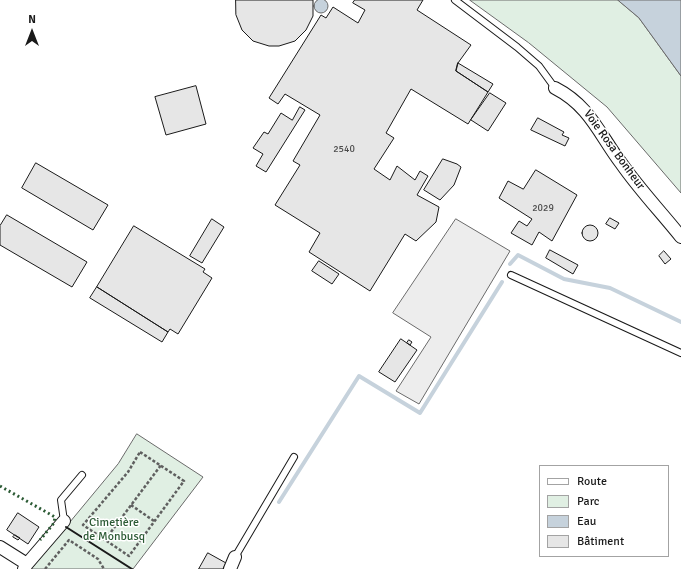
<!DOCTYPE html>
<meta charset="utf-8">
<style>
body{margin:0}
#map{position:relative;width:681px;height:569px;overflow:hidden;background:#fff;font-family:Signika,sans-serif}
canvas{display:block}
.legend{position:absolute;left:539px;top:465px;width:130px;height:92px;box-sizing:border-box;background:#fff;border:1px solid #a3a3a3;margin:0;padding:5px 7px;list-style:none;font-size:12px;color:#1a1a1a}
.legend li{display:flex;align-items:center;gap:8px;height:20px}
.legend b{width:20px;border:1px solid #a3a3a3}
.north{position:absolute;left:12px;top:12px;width:40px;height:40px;-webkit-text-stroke:3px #fff;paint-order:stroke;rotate:0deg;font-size:11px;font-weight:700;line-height:16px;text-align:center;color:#1a1a1a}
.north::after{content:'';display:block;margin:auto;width:14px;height:18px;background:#1a1a1a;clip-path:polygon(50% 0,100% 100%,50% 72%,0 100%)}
</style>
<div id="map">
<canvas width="681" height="569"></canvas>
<ul class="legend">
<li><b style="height:5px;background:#fff"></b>Route</li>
<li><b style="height:11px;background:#e0efe3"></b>Parc</li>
<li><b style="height:11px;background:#c6d2dc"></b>Eau</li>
<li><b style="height:11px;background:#e6e6e6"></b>Bâtiment</li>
</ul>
<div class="north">N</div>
</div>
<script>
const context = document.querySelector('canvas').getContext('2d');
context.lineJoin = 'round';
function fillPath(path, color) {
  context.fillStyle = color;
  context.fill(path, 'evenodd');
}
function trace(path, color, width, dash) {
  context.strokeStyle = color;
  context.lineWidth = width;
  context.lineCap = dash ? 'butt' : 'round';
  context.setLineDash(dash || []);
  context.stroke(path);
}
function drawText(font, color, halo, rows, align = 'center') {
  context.font = font + ' Signika,sans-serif';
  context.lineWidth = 3;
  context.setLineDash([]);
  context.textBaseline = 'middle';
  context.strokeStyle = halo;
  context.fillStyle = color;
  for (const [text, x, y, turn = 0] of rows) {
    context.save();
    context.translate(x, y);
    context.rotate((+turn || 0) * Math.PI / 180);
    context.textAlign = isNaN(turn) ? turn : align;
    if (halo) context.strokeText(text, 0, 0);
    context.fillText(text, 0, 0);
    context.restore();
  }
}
const green = new Path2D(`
 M470 0H618L639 18 681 76V193L607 107 529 43Z
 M137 434 203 477 133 569H31L118 464Z`);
fillPath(green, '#e0efe3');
trace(green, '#6a6a6a', 1);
const parking = new Path2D(`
 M456 219 510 251 419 404 396 391 431 337 393 313Z`);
fillPath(parking, '#ededed');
trace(parking, '#6a6a6a', 1);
const water = new Path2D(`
 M314 6a7 7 0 1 1 14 0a7 7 0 1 1-14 0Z
 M618 0H681V76L639 18Z`);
fillPath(water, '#c6d2dc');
trace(water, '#6a6a6a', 1);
trace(new Path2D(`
 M510 264 518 255 564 279 610 288 681 322
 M279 502 359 376 420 413 502 282`), '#c6d2dc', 4);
const building = new Path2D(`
 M236 0H313V16L306 30 295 41 279 46H269L253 41 242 30 236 15Z
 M355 0H423L417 10 471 45 458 63 456 71 488 92 468 124 411 89 386 133 394 138 374 169 390 180 397 166 415 180 420 171 428 176 417 195 439 207 436 222 416 241 405 234 370 291 309 252 320 233 275 205 300 165 293 161 320 115 285 94 278 104 269 98 321 15 326 18 333 7 358 23 365 10 353 3Z
 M458 63 493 84 488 92 456 71Z
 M196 86 206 124 166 135 155 97Z
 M490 93 506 103 488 131 471 120Z
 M300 107 305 110 266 172 256 166 263 154 253 148 264 132 268 134 281 113 292 120Z
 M538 118 564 132 562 135 569 138 565 146 531 130Z
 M443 159 457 164 461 167 454 185 440 200 424 190Z
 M36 163 108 205 93 230 22 188Z
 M536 170 577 195 552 241 539 232 532 245 511 233 519 221 527 226 532 219 499 198 508 181 523 189Z
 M7 215 87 262 72 287 0 245V226Z
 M610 218 619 223 615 229 606 224Z
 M212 219 224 227 202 263 190 256Z
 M582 233a8 8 0 1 1 16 0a8 8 0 1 1-16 0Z
 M134 226 205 269 203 272 212 278 178 334 170 329 168 332 97 287Z
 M550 250 578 265 573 274 546 258Z
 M664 251 671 259 665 264 659 256Z
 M319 261 339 274 332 284 312 271Z
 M97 287 168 332 162 342 90 298Z
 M401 339 417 350 395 382 379 372Z
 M409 340 412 342 410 345 407 343Z
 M18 513 39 527 28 544 7 530Z
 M15 535 20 538 18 540 13 537Z
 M208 553 226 563 223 569H199Z`);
fillPath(building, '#e6e6e6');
trace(building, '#1a1a1a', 1);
const service = new Path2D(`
 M455 0 517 47 539 66 555 88
 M511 275 681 353
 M64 521 61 500 82 475
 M235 557 294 457`);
const minor = new Path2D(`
 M555 88C590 106 599 134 621 163 639 189 661 212 681 237
 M0 547 27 564 24 569
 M27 564 64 521
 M230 569 235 557`);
trace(service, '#1a1a1a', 8);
trace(minor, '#1a1a1a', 14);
trace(new Path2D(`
 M140 452 184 481 129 556 83 525 128 472Z
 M131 505 154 521
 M105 540 161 465
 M45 569 69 540 98 559 104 569`), '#5f5f5f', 2.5, [3, 2]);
trace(service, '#fff', 6);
trace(minor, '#fff', 12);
trace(new Path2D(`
 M0 486 55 517 54 523 40 540`), '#2b5a34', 3, [2, 3]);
trace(new Path2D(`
 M66 527 132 569`), '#1a1a1a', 2);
drawText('10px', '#4d4d4d', null, [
 ["2540",344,149],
 ["2029",543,208]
]);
drawText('12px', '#1a1a1a', '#fff', [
 ["Voie Rosa Bonheur",614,150,54]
]);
drawText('12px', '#2b5a34', '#fff', [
 ["Cimetière",114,523],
 ["de Monbusq",114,537]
]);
</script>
